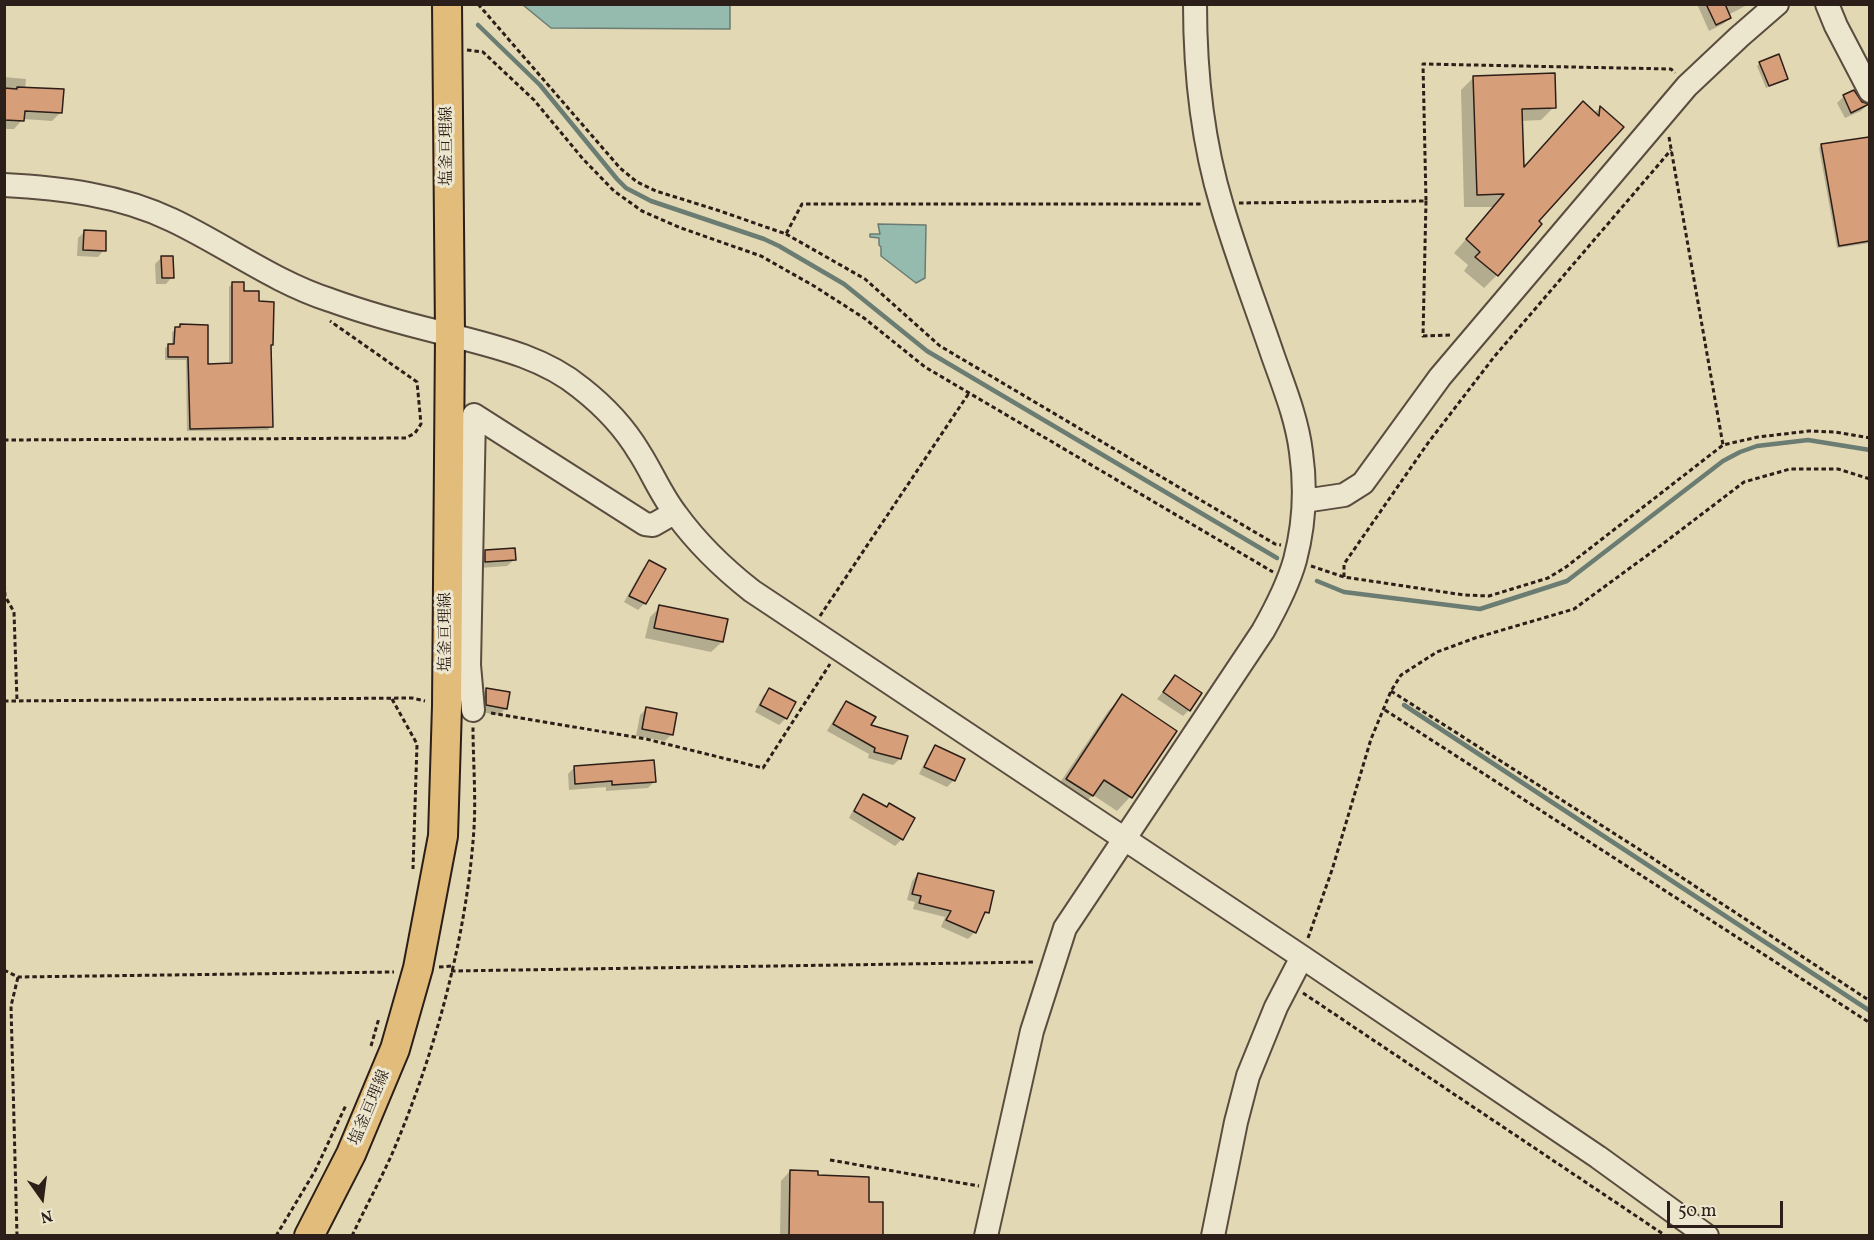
<!DOCTYPE html>
<meta charset="utf-8">
<style>
body{margin:0}
#map{position:relative;width:1874px;height:1240px;overflow:hidden;background:#e2d8b3;font-family:Vollkorn,serif}
canvas{display:block}
.frame{position:absolute;inset:0;border:6px solid #2c1e18;pointer-events:none}
.north{position:absolute;left:12px;top:1168px;width:60px;height:60px;-webkit-text-stroke:4px #ece6ce;paint-order:stroke;rotate:166deg;font-size:16px;font-weight:700;line-height:24px;text-align:center;color:#2c1e18}
.north::after{content:'';display:block;margin:auto;width:21px;height:27px;background:#2c1e18;clip-path:polygon(50% 0,100% 100%,50% 72%,0 100%)}
.scale{position:absolute;left:1667px;top:1201px;width:116px;height:27px;box-sizing:border-box;border:3px solid #2c1e18;border-top:0;padding-left:8px;font-size:18px;line-height:21px;white-space:nowrap;color:#2c1e18;-webkit-text-stroke:4px #ece6ce;paint-order:stroke}
</style>
<div id="map">
<canvas width="1874" height="1240"></canvas>
<div class="frame"></div>
<div class="north">N</div>
<div class="scale">50 m</div>
</div>
<script>
const context = document.querySelector('canvas').getContext('2d');
context.lineJoin = 'round';
function fillPath(path, color) {
  context.fillStyle = color;
  context.fill(path, 'evenodd');
}
function trace(path, color, width, dash) {
  context.strokeStyle = color;
  context.lineWidth = width;
  context.lineCap = dash ? 'butt' : 'round';
  context.setLineDash(dash || []);
  context.stroke(path);
}
function drawText(font, color, halo, rows, align = 'center') {
  context.font = font + ' Vollkorn,"Noto Serif JP",serif';
  context.lineWidth = 6;
  context.setLineDash([]);
  context.textBaseline = 'middle';
  context.strokeStyle = halo;
  context.fillStyle = color;
  for (const [text, x, y, turn = 0] of rows) {
    context.save();
    context.translate(x, y);
    context.rotate((+turn || 0) * Math.PI / 180);
    context.textAlign = isNaN(turn) ? turn : align;
    if (halo) context.strokeText(text, 0, 0);
    context.fillText(text, 0, 0);
    context.restore();
  }
}
const water = new Path2D(`
 M523 5H730V29L551 28Z
 M878 224 926 225 925 278 916 283 881 256V247L879 245V238L870 237V234H880Z`);
fillPath(water, '#95baae');
trace(water, '#6b7c72', 1.5);
fillPath(new Path2D(`
 M1697 4H1749L1728 15 1730 18 1723 24 1709 31Z
 M1760 63 1786 79 1784 81 1766 88 1757 66Z
 M4 77 26 79 25 89 61 112 52 121 23 119 14 129H4Z
 M1474 77 1554 107 1541 120 1521 121 1523 169 1600 108 1622 127 1537 222 1497 275 1484 288 1464 271 1468 265 1454 253 1494 207H1464L1461 90Z
 M1844 96 1861 103 1867 105 1861 111 1845 118 1837 103Z
 M1870 138V243L1837 248 1819 148 1821 145Z
 M84 232 104 250 98 257 77 256 78 238Z
 M162 257 172 277 166 284H156L155 264Z
 M233 283 257 303 270 346 271 426 268 430 187 431 186 360H165V348L169 345H172V332L180 326 206 365H229V287Z
 M485 551 514 560 507 566 479 568V558Z
 M650 562 664 570 645 603 638 610 624 602 643 568Z
 M660 607 722 642 711 652 645 638 650 617Z
 M1175 677 1189 710 1183 716 1157 699Z
 M486 690 506 708 499 715 480 712V696Z
 M769 690 794 703 786 718 779 725 755 712 763 696Z
 M1123 696 1175 731 1130 797 1117 811 1093 795 1078 809 1053 793 1109 710Z
 M847 702 900 759 893 765 868 758 869 754 827 731 840 709Z
 M646 709 672 734 665 741 636 736 640 715Z
 M935 747 963 760 953 781 947 787 919 774 929 754Z
 M574 768 654 782 648 788 606 791V787L569 790 568 774Z
 M864 796 902 839 895 846 849 818 857 803Z
 M918 874 988 912 981 918 975 932 968 939 941 927 945 917 913 909 915 902 907 900 912 881Z
 M790 1171 816 1176 867 1204 882 1236H780L781 1181Z`), '#0003');
trace(new Path2D(`
 M478 25 540 85 617 179 626 188 651 201 764 239 779 246 844 284 927 351 1277 558
 M1317 581 1344 592 1480 609 1567 581 1723 461 1740 452 1757 446 1808 440 1870 450
 M1404 705 1870 1011`), '#6b7c72', 4.5);
const building = new Path2D(`
 M1706 4H1725L1731 18 1716 25Z
 M1779 54 1788 79 1769 86 1759 62Z
 M1555 73 1556 108 1522 109 1524 167 1583 101 1599 116 1600 106 1624 127 1539 221 1542 224 1498 276 1475 257 1480 252 1466 239 1504 194 1477 195 1473 76Z
 M17 87 64 89 62 113 25 111 24 121 4 120V88L17 89Z
 M1854 90 1862 102 1869 104 1851 113 1843 95Z
 M1869 137V241L1839 246 1821 144Z
 M84 230 106 231V251L83 250Z
 M161 256H173L174 278H162Z
 M232 282H244V291H259V301L274 302 273 345H271L273 427 190 429 188 357H168V344H174L175 327H180V324L208 325V364L232 363Z
 M515 548 516 560 485 562V550Z
 M649 560 666 569 646 604 629 596Z
 M659 605 728 619 723 642 654 628Z
 M1175 675 1202 693 1190 711 1163 692Z
 M486 688 510 692 507 709 486 705Z
 M769 688 796 702 787 719 760 705Z
 M1122 694 1177 731 1132 798 1104 780 1093 796 1066 779Z
 M846 701 876 717 871 725 908 736 901 759 874 752 875 748 833 724Z
 M646 707 677 713 673 735 642 729Z
 M935 745 965 759 955 781 924 767Z
 M654 760 656 782 612 785V781L575 784 574 766Z
 M863 794 887 807 889 803 915 818 903 840 854 811Z
 M918 873 994 891 989 913 985 912 976 933 946 920 951 911 919 903 921 896 912 894Z
 M790 1170 818 1171V1175L869 1177V1202H883V1236H789Z`);
fillPath(building, '#d79e7a');
trace(building, '#2c1e18', 1.5);
const minor = new Path2D(`
 M1827 4 1836 26 1870 91
 M4 185C61 188 120 195 172 220 225 245 274 282 330 300 366 313 402 323 439 332 488 345 541 355 581 388 604 406 624 427 639 452 652 472 661 495 676 514 697 543 724 569 752 591L1302 957 1598 1157 1707 1236
 M1304 501 1344 495 1363 483 1440 377 1687 86 1739 37 1777 4
 M473 710 469 665 474 415 645 524 653 525 674 513
 M986 1236 1032 1031 1065 928 1263 631C1276 608 1288 585 1295 560 1304 526 1306 487 1301 452 1297 419 1284 387 1273 356 1256 306 1237 257 1222 206 1202 140 1195 73 1195 4
 M1213 1236 1236 1122 1248 1076 1276 1007 1302 957`);
const major = new Path2D(`
 M309 1236 351 1154 395 1049 418 968 443 836 447 706 450 335 447 4`);
trace(minor, '#5a4c3f', 26);
trace(major, '#2c1e18', 32);
trace(new Path2D(`
 M478 4 620 168 637 182 656 191 717 210 786 234 802 204H1203
 M467 50 483 52 534 100 583 159 614 191 642 211 681 228 761 256 814 286 864 318 925 367 1273 572
 M1669 137 1723 445
 M1426 201 1423 336 1451 335
 M1239 203 1426 201 1423 64 1671 69 1675 73
 M786 234 865 279 940 346 1275 544 1281 545
 M4 440 406 438 415 433 421 424 417 382 330 321
 M1311 566 1344 577 1464 595 1489 596 1548 578 1566 567 1723 445 1758 437 1809 431 1835 432 1870 438
 M4 577 5 596 14 612 17 701
 M1344 577V564L1428 443 1494 357 1671 150
 M820 616 969 393
 M1391 691 1637 848 1870 1001
 M392 699 417 744 413 869
 M4 701 412 698 425 701
 M1385 710 1870 1023
 M491 713 646 739 763 768 830 664
 M1308 938 1332 870 1371 739 1391 691 1401 675 1437 652 1475 638 1574 609 1660 546 1744 482 1790 469H1838L1870 479
 M439 967 452 966
 M4 970 18 977 394 972
 M451 971 1034 962
 M1303 993 1666 1236
 M371 1046 379 1018
 M830 1160 979 1186
 M17 1236 11 1006 18 977
 M276 1236 315 1171 346 1105
 M352 1236C365 1208 380 1181 392 1154 435 1054 467 936 474 828 476 795 473 760 473 727`), '#2c1e18', 3, [4.5, 3]);
trace(minor, '#ece6ce', 22);
trace(major, '#e1bc7a', 28);
drawText('16px', '#2c1e18', '#ece6ce', [
 ["塩釜亘理線",448,146,-90],
 ["塩釜亘理線",447,632,-90],
 ["塩釜亘理線",371,1108,-67]
]);
</script>
